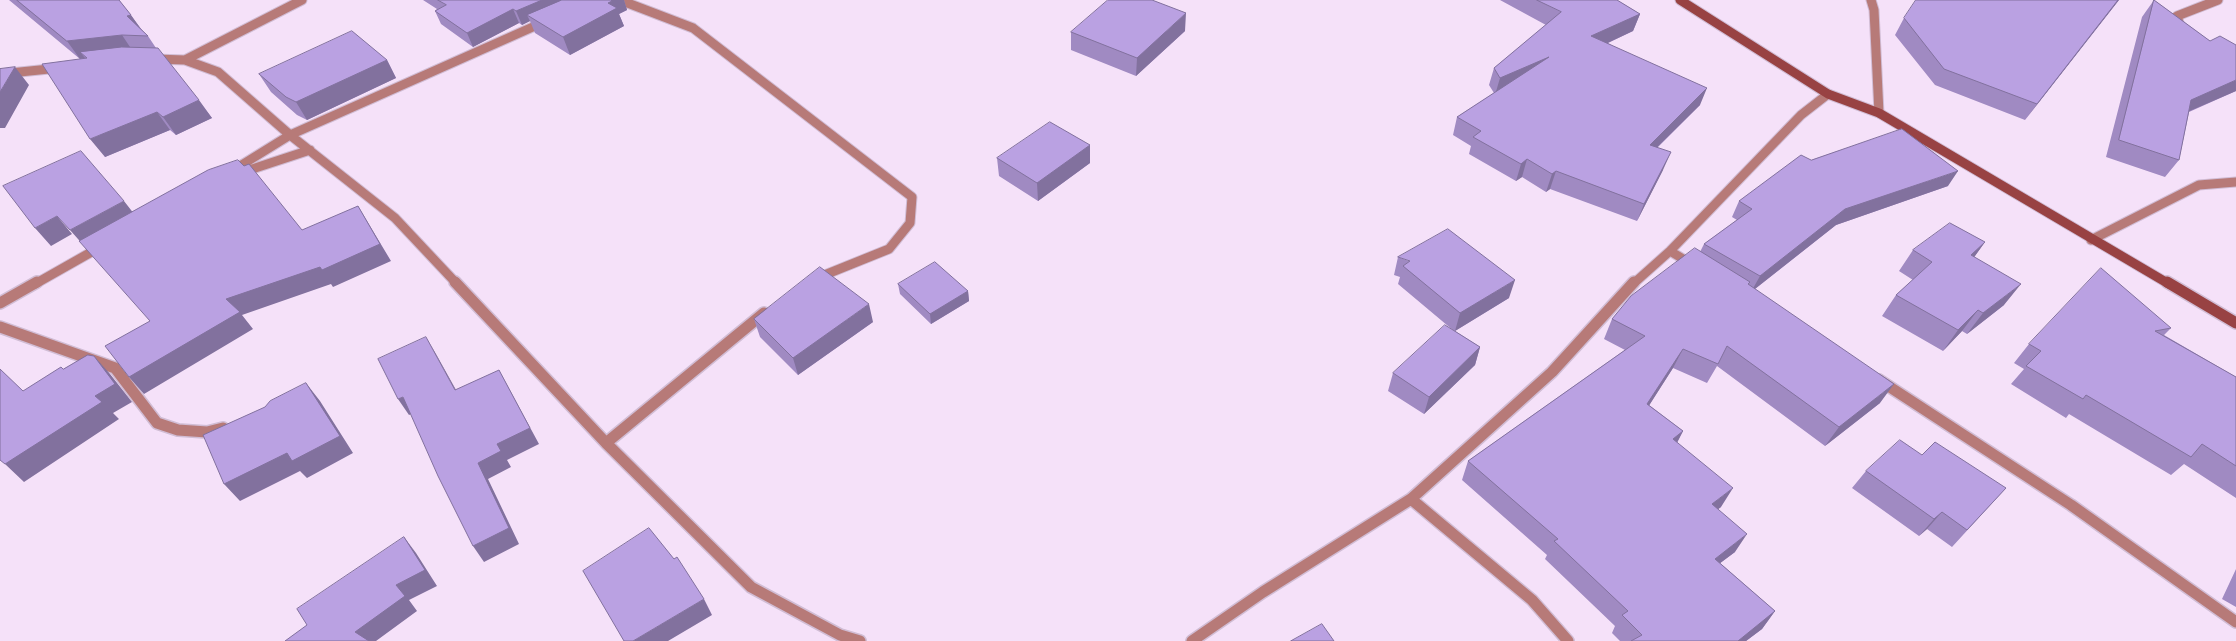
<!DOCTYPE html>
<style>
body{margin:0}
canvas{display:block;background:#f5e1f9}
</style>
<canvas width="2236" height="641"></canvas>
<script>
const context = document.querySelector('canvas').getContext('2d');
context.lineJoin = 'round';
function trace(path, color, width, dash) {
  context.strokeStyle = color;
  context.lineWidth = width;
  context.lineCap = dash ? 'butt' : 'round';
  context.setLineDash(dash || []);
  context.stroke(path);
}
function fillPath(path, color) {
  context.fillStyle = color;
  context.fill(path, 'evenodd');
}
const streetFar1 = new Path2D(`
 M1871 0 1874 10 1879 113
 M611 1 625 2 693 28 912 197 910 223 889 249 817 278
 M2181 29 2177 16 2218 0
 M155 59 185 60 218 72 290 135 395 218 457 284
 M185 60 302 0
 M0 74 59 68
 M232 171 290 135 544 22
 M240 173 310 150
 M2091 240 2199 185 2236 182
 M1670 251 1693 265
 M35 284 102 246
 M1633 284 1670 251 1801 115 1828 94`);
const street = new Path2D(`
 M455 282 606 443 751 587 840 635 860 641
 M0 303 37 282
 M0 327 115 368 157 423 178 430 207 432 223 428
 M1879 380 2071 505 2236 622
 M606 443 764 313
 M1411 499 1532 600 1568 641
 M1192 641 1263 592 1411 499 1552 372 1634 282`);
const secondaryFar1 = new Path2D(`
 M1680 0 1828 94 1879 113 2169 284`);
const secondary = new Path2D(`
 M2167 282 2236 323`);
trace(streetFar1, '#d1bdd5', 11);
trace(street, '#d1bdd5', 14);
trace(secondaryFar1, '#d1bdd5', 11);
trace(secondary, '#d1bdd5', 14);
trace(streetFar1, '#b77a78', 9);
trace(street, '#b77a78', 11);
trace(secondaryFar1, '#984243', 9);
trace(secondary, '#984243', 11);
fillPath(new Path2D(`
 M9 0H119L142 30 148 36 156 48 212 118 176 135 170 130 105 157 80 59Z
 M423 0H624L627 10 619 14 624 26 570 55 535 33 530 21 522 25 519 23 473 47 441 24 435 11 437 9Z
 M1500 0H1617L1640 14 1633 31 1608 43 1700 105 1657 148 1663 170 1637 221 1550 189 1546 192 1522 177 1516 181 1469 154 1471 146 1453 135 1457 117 1494 93 1489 85 1494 68 1546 25Z
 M2119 0 2025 120 1935 85 1895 35 1904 18Z
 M2154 0 2210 41 2236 91 2189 112 2179 160 2165 177 2106 157 2142 17Z
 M1185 31 1136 76 1071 50V32Z
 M387 60 396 78 307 120 297 115 271 92 259 74Z
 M1090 145V163L1038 201 999 176 997 158Z
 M1811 160 1948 186 1836 225 1755 289 1880 403 1825 446 1717 366 1707 383 1673 368 1649 405 1683 431 1677 443 1721 507 1718 509 1735 552 1720 563 1775 611 1762 629 1746 641H1620L1612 633 1615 626 1545 559 1547 555 1462 480 1468 461 1625 350 1604 339 1612 319 1700 252 1704 244 1737 220 1732 217 1739 201Z
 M1985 242 1974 257 2004 305 1967 334 1962 331 1943 351 1882 316 1896 295 1913 280 1899 271 1913 250Z
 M1398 257 1509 298 1455 331 1480 347 1475 365 1424 414 1388 391 1393 373 1454 331 1398 284 1400 277 1394 275Z
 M898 284 968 291 969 301 931 324 900 294Z
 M754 319 873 322 798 375 760 337Z
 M2171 328 2164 335 2236 377V498L2184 464 2171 475 2069 414 2066 418 2011 384 2024 369 2014 363 2029 344Z
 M1922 455 2006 488 1952 547 1927 529 1919 536 1852 488 1866 471Z
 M2236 569V607L2222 599Z`), '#a08ac2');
fillPath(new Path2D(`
 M542 0H578L527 15 530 21 522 25 516 11Z
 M609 0H624L627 10 619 14 624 26 570 55 563 37 608 3Z
 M2118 0H2119L2025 120 2037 104Z
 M513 9 519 23 473 47 467 33Z
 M1186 13 1185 31 1136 76 1137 58Z
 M1640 14 1633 31 1586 53 1591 36Z
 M131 15 143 32 127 16Z
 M122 35 134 53 80 52 85 58 80 59 67 41Z
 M1549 57 1495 95 1500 78Z
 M387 60 396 78 307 120 296 102Z
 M15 67 29 85 5 128H0V92Z
 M2236 80V91L2178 116 2191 100Z
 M1707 88 1700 105 1642 162 1650 145Z
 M199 100 212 118 176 135 163 117Z
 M157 112 170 130 105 157 90 139Z
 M1090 145V163L1038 201 1037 183Z
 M1671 152 1663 170 1637 221 1644 204Z
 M1527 159 1522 177 1516 181 1521 164Z
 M1556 171 1550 189 1546 192 1552 174Z
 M1958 171 1948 186 1836 225 1751 292 1760 276 1845 209Z
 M124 201 138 219 86 248 70 230Z
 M358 206 391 261 333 287 331 284 242 315 253 329 144 394 129 377 226 299Z
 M57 216 72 234 51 246 35 228Z
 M1985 242 1970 263 1971 255Z
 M1515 280 1509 298 1455 331 1460 313Z
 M2021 284 2004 305 1967 334 1983 313Z
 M968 291 969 301 931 324 930 314Z
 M869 304 873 322 798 375 793 358Z
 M1978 310 1962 331 1943 351 1958 330Z
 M426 337 436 354 465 406 455 390Z
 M1480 347 1475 365 1424 414 1429 397Z
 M1683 349 1673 368 1638 423 1647 404Z
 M94 356 110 374 132 402 113 413 119 419 24 482 5 464 95 396Z
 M499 370 539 444 507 460 511 467 488 479 519 544 484 562 473 546 478 463 497 444Z
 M306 383 320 401 353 453 307 478 300 471 240 501 224 484Z
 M1894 384 1880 403 1825 446 1839 427Z
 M403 397 414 413 409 415 398 399Z
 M1683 431 1673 450V439Z
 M1733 488 1721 507 1700 523 1712 504Z
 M1942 512 1927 529 1919 536 1934 519Z
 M1747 534 1735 552 1703 576 1715 559Z
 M404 537 416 553 437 586 409 600 417 611 376 641H363L355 632 396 585Z
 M704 599 712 615 668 641H633Z
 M1775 611 1762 629 1746 641H1738Z`), '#82719e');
const building = new Path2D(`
 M17 0H119L131 15 127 16 148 36 122 35 67 41Z
 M438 0H542L516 11 513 9 467 33 435 11 446 5Z
 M562 0H611L612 1 608 3 617 8 563 37 527 15Z
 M1108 0H1152L1186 13 1137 58 1071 32Z
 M1537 0H1617L1640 14 1591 36 1707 88 1650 145 1671 152 1644 204 1556 171 1552 174 1527 159 1521 164 1473 137 1481 131 1457 117 1549 57 1500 78 1494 68 1561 12Z
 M1916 0H2118L2037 104 1944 69 1904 18Z
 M2154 0 2210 41 2220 36 2236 45V80L2191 100 2179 160 2119 140Z
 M352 31 387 60 296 102 286 97 259 74Z
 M122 47 158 48 199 100 163 117 157 112 90 139 42 64 87 58 80 52Z
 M15 67 0 92V69Z
 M1050 122 1090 145 1037 183 997 158Z
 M1902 129 1958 171 1845 209 1760 276 1704 244 1752 209 1739 201 1801 155 1811 160Z
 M81 151 124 201 70 230 57 216 35 228 3 186Z
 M238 160 244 166 249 164 302 230 358 206 380 244 322 270 320 267 226 299 240 312 129 377 105 346 150 321 79 241 208 170Z
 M1950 223 1985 242 1971 255 2021 284 1983 313 1978 310 1958 330 1896 295 1932 262 1913 250Z
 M1448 229 1515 280 1460 313 1403 266 1410 261 1398 257Z
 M1695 248 1750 282 1748 284 1894 384 1839 427 1727 346 1718 364 1683 349 1647 404 1683 431 1673 439 1733 488 1712 504 1747 534 1715 559 1775 611 1738 641H1631L1642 635 1622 615 1628 611 1554 541 1558 539 1468 461 1645 336 1612 319 1631 296Z
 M935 262 968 291 930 314 898 284Z
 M820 267 869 304 793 358 754 319Z
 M2101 268 2171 328 2155 331 2236 377V466L2202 444 2191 457 2086 395 2083 399 2026 366 2041 351 2029 344Z
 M1445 325 1480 347 1429 397 1393 373Z
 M426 337 455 390 499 370 530 428 497 444 501 451 478 463 509 528 473 546 438 476 403 397 398 399 378 359Z
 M88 355 94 356 115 384 95 396 102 402 5 464 0 460V369L23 391 61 367 63 369Z
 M306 383 340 436 292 461 287 453 224 484 203 435 265 407 270 401Z
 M1900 440 1922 455 1935 442 2006 488 1967 530 1942 512 1934 519 1866 471Z
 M649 528 674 559 677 557 704 599 633 641H624L583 571Z
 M404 537 425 570 396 585 405 596 355 632 369 641H285L307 625 297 609Z
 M1322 624 1334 641H1291Z`);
fillPath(building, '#baa1e2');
trace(building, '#82719e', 1);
</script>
